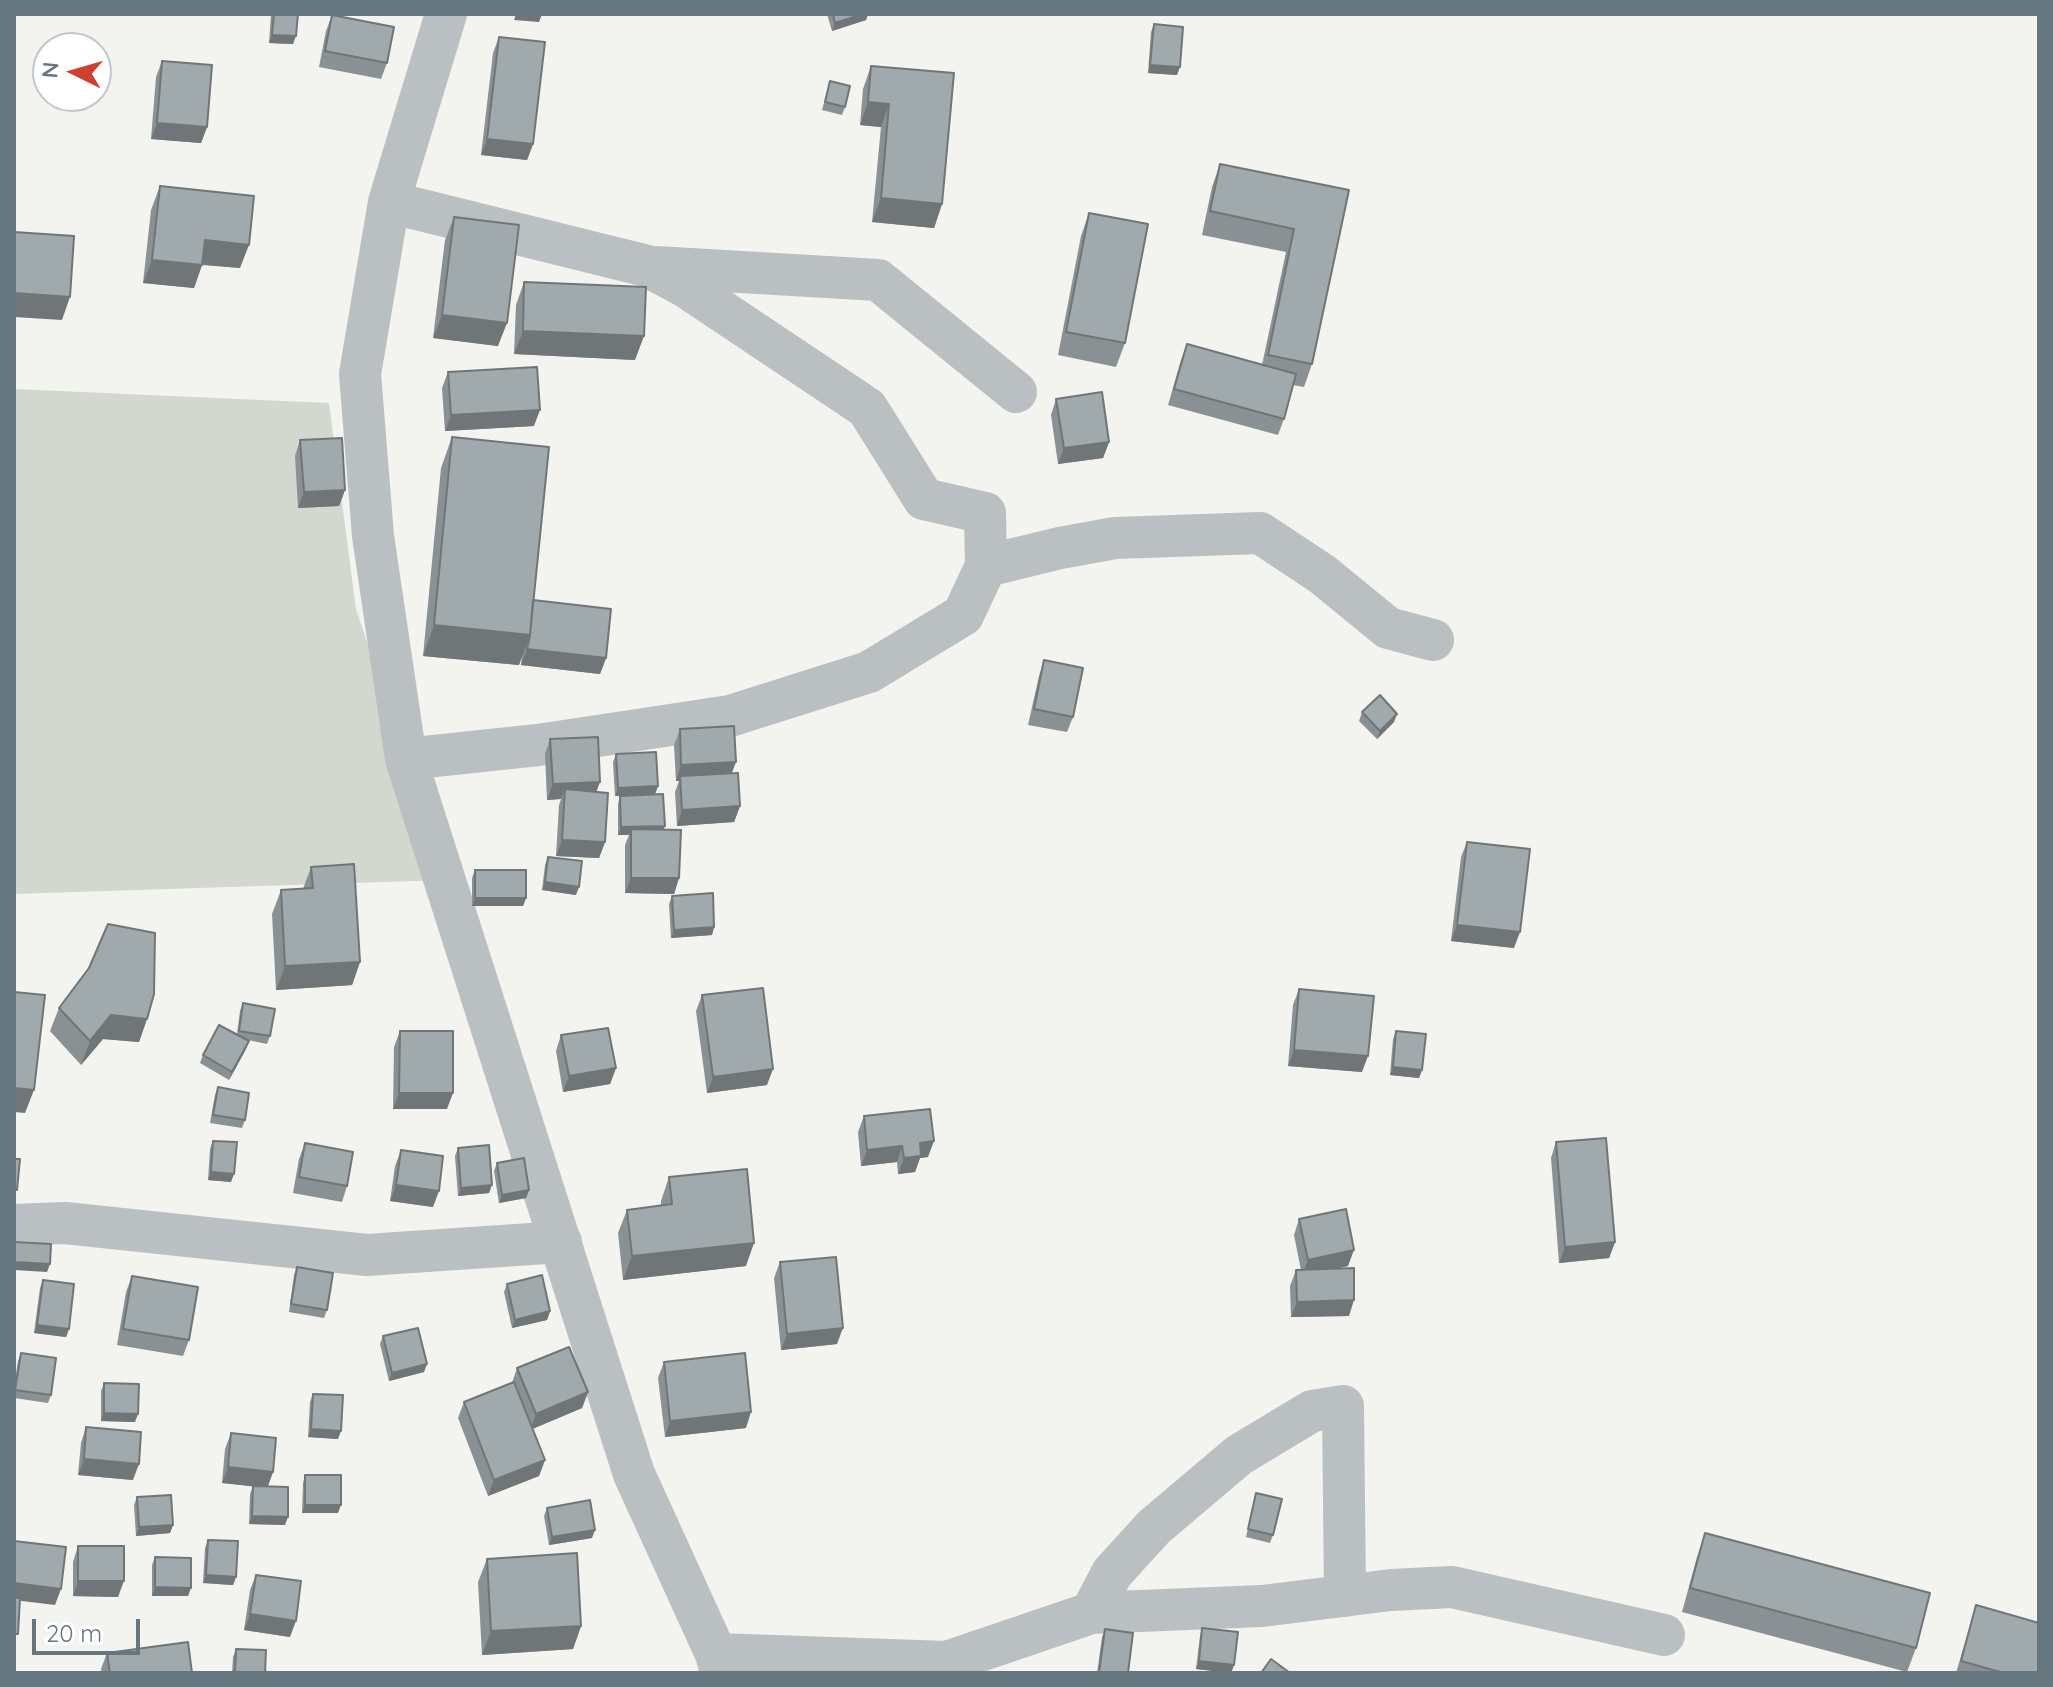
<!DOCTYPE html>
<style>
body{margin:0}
#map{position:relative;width:2053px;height:1687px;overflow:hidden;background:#f3f3f0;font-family:Quicksand,sans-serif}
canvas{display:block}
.frame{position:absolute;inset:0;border:16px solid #65767e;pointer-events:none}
.north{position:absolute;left:32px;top:32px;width:80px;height:80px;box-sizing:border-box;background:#fff;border:2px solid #c1c8cb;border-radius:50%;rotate:275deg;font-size:22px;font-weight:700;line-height:32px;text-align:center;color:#65767e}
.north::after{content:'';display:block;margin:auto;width:28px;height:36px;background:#d03f32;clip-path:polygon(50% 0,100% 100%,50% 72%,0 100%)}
.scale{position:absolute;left:32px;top:1619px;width:108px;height:36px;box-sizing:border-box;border:4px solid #65767e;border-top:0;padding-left:10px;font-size:24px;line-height:28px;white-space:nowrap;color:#65767e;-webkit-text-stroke:6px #fff;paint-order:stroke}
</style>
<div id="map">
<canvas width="2053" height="1687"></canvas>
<div class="frame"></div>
<div class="north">N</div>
<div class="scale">20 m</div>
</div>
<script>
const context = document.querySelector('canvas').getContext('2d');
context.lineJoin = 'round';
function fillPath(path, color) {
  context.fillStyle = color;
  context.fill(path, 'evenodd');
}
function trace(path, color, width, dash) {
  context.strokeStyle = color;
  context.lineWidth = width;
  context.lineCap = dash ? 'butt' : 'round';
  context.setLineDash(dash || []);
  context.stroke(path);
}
fillPath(new Path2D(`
 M14 389 329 403 356 609 446 880 14 894Z`), '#d3d8cf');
trace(new Path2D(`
 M446 14 389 202 360 374 373 536 406 759 634 1474 716 1654 721 1673
 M389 202 647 266 686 287 867 408 924 499 985 513 986 566
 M656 267 878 280 1016 392
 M406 759 538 745 730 716 869 672 963 615 986 566 1060 548 1115 538 1260 533 1322 574 1388 628 1433 640
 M14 1225 65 1223 367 1255 561 1242
 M1091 1613 1262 1606 1391 1590 1452 1587 1664 1635
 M716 1654 947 1662 1091 1613 1112 1573 1154 1527 1239 1455 1312 1411 1343 1406 1345 1596`), '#babfc1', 42);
fillPath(new Path2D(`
 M271 14H298L293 44 269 43Z
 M827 14H868L866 20 832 31Z
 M332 15 387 63 381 79 319 67 326 31Z
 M1154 24 1177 75 1148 73 1151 32Z
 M499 37 533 144 527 160 481 155 493 53Z
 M162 61 207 127 201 143 151 139 156 77Z
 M871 66 942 204 934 228 872 222 881 127 860 125 863 89Z
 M830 81 845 107 842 115 822 110Z
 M1220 164 1349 190 1312 364 1304 387 1293 385 1284 419 1278 435 1168 405 1181 360 1187 344 1262 365 1286 252 1202 235 1212 187Z
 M160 186 240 268 202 265 194 288 143 283 151 210Z
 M1089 213 1125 343 1116 367 1058 355 1081 236Z
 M454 217 498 346 433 338 445 240Z
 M524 282 635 360 514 354 516 305Z
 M448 372 534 426 445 431 442 388Z
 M1056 399 1109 442 1103 458 1058 464 1051 415Z
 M452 437 533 600 606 658 600 674 521 665 522 656 519 665 423 656 441 468Z
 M300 440 345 490 339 506 298 508 295 456Z
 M1044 660 1073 717 1067 732 1028 725 1039 676Z
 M1362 712 1394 722 1377 739 1359 721Z
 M680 729 732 773 740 806 734 822 677 826 675 792 679 781H676L674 745Z
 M550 739 596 792 605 842 599 858 556 856 559 805 561 799 547 800 545 754Z
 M616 754 658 786 655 794 664 829 679 878 674 894 625 893V845L629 835H618V804L620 796H615L613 762Z
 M1467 842 1514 948 1451 941 1461 857Z
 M548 857 576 895 542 890 545 865Z
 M311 867 360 962 352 985 276 990 272 914 281 890 303 889Z
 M475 870 526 898 523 906H472V878Z
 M672 896 714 927 712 935 671 938 669 904Z
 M1299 989 1362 1072 1288 1066 1293 1005Z
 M702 995 767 1085 707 1093 696 1011Z
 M243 1003 270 1036 267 1044 248 1040 246 1049 229 1080 200 1063 203 1055 237 1034 240 1011Z
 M59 1008 147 1019 139 1042 103 1039 81 1065 50 1031Z
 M400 1031 447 1109H393L394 1047Z
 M1396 1031 1422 1070 1419 1078 1390 1075 1393 1039Z
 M561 1035 616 1068 610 1084 563 1092 556 1051Z
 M218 1087 245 1120 242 1128 210 1123 215 1095Z
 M864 1116 928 1157 920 1158 915 1172 898 1174 897 1162 861 1166 858 1132Z
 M213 1141 231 1182 208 1180 210 1149Z
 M1556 1142 1615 1242 1609 1258 1559 1263 1551 1158Z
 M305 1143 347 1186 342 1202 293 1193 299 1159Z
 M458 1148 489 1193 458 1196 455 1156Z
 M401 1150 433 1207 390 1201 395 1166Z
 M497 1163 529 1190 526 1198 499 1203 494 1171Z
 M669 1177 746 1266 623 1280 618 1233 627 1210 661 1206V1201Z
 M1299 1219 1348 1266 1333 1269 1349 1316 1291 1317 1290 1286 1296 1270H1301L1294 1235Z
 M780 1262 837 1344 781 1350 774 1278Z
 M297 1267 327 1310 324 1318 289 1312 294 1275Z
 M132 1276 189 1340 183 1356 117 1345 126 1292Z
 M43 1280 69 1329 66 1337 34 1333 40 1288Z
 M507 1284 550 1311 547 1320 512 1328 504 1292Z
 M383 1336 424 1372 389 1381 380 1344Z
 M21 1353 51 1395 48 1403 14 1398V1386L18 1361Z
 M664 1362 746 1428 665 1437 658 1378Z
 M517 1368 588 1392 582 1408 532 1429 545 1460 539 1476 488 1496 458 1418 464 1402 512 1383Z
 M104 1383 135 1422 101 1421V1391Z
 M313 1394 338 1439 308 1437 310 1402Z
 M86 1427 133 1480 78 1475 81 1443Z
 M231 1433 273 1472 268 1486 285 1525 249 1524 250 1494 253 1486 222 1483 225 1449Z
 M305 1475 338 1513H302L303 1483Z
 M1256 1493 1273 1535 1270 1543 1246 1537Z
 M137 1497 173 1525 170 1533 136 1536 134 1505Z
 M547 1508 592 1538 549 1545 544 1516Z
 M1705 1533 1916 1648 1907 1672 1682 1612 1697 1557Z
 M208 1540 236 1577 233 1585 203 1583 205 1548Z
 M78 1546 118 1597 73 1596V1562Z
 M155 1557 188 1596H152V1565Z
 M487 1559 581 1626 573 1649 482 1655 478 1582Z
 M256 1575 290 1637 244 1630 250 1590Z
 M1976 1605 2039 1673H1956Z
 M1202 1628 1234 1665 1231 1673 1196 1669 1200 1636Z
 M1105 1629 1128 1673H1097L1102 1637Z
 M236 1649 265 1673H232L233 1657Z
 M107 1653 192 1673H102L101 1669Z`), '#8a9194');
fillPath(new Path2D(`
 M516 14H542L539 22 514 20Z
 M863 14H868L866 20 832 31 835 23Z
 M272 35 296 36 293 44 269 43Z
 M1150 65 1180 67 1177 75 1148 73Z
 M868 102 889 104 881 127 860 125Z
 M157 123 207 127 201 143 151 139Z
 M487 139 533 144 527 160 481 155Z
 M881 198 942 204 934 228 872 222Z
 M205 240 249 245 240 268 196 264Z
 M152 260 202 265 194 288 143 283Z
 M14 293 70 297 62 320 14 317Z
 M442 315 507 323 498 346 433 338Z
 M523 331 644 336 635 360 514 354Z
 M540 410 534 426 445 431 451 415Z
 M1109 442 1103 458 1058 464 1064 448Z
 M345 490 339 506 298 508 304 492Z
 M434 625 530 635 519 665 423 656Z
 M527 649 606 658 600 674 521 665Z
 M1397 714 1394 722 1377 739 1380 731Z
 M736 762 730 778 680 776 679 781H676L681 765Z
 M600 782 594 798 565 789 561 799 547 800 553 784Z
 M658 786 655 794 615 796 618 788Z
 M740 806 734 822 677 826 682 810Z
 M665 826 662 834 631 829 629 835H618L621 827Z
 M562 840 605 842 599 858 556 856Z
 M631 878H679L674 894 625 893Z
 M545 882 579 887 576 895 542 890Z
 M475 898H526L523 906H472Z
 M1457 925 1520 932 1514 948 1451 941Z
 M714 927 712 935 671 938 674 930Z
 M360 962 352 985 276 990 285 966Z
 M111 1015 147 1019 139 1042 103 1039 81 1065 90 1041Z
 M249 1041 246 1049 229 1080 232 1072Z
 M1294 1050 1368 1056 1362 1072 1288 1066Z
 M1393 1067 1422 1070 1419 1078 1390 1075Z
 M616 1068 610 1084 563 1092 569 1076Z
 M773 1069 767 1085 707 1093 713 1077Z
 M14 1088 34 1090 25 1113 14 1112Z
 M399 1093H453L447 1109H393Z
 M934 1141 928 1157 920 1158 915 1172 898 1174 904 1158 920 1143Z
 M902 1146 897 1162 861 1166 867 1150Z
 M211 1172 234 1174 231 1182 208 1180Z
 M396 1185 439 1191 433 1207 390 1201Z
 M492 1185 489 1193 458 1196 461 1188Z
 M529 1190 526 1198 499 1203 502 1195Z
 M1615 1242 1609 1258 1559 1263 1565 1247Z
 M754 1243 746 1266 623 1280 632 1256Z
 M1354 1250 1348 1266 1302 1276 1308 1260Z
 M14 1262 50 1264 47 1272 14 1270Z
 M1354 1300 1349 1316 1291 1317 1297 1302Z
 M550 1311 547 1320 512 1328 515 1320Z
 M37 1325 69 1329 66 1337 34 1333Z
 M843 1328 837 1344 781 1350 787 1334Z
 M427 1364 424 1372 389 1381 392 1373Z
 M588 1392 582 1408 530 1430 536 1414Z
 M751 1412 746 1428 665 1437 670 1421Z
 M104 1413 138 1414 135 1422 101 1421Z
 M311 1429 341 1431 338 1439 308 1437Z
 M84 1459 139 1464 133 1480 78 1475Z
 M545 1460 539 1476 488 1496 494 1480Z
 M228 1467 273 1472 267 1488 222 1483Z
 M305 1505H341L338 1513H302Z
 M252 1516 288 1517 285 1525 249 1524Z
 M173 1525 170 1533 136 1536 139 1527Z
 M595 1530 592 1538 549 1545 552 1537Z
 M206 1575 236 1577 233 1585 203 1583Z
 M78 1581H124L118 1597 73 1596Z
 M14 1583 61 1589 55 1605 14 1600Z
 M155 1587 191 1588 188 1596H152Z
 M250 1614 296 1621 290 1637 244 1630Z
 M581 1626 573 1649 482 1655 491 1631Z
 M1199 1661 1234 1665 1231 1673 1196 1669Z`), '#707678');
const building = new Path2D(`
 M274 14H298L296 36 272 35Z
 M833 14H863L835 23Z
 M332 15 394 27 387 63 325 51Z
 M1154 24 1183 27 1180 67 1150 65Z
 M499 37 545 42 533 144 487 139Z
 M162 61 212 65 207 127 157 123Z
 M871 66 954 73 942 204 881 198 889 104 868 102Z
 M830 81 850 86 845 107 825 102Z
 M1220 164 1349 190 1312 364 1268 355 1294 229 1210 211Z
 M160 186 254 196 249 245 205 240 202 265 152 260Z
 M1089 213 1148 224 1125 343 1066 332Z
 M454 217 519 225 507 323 442 315Z
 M14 232 74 236 70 297 14 293Z
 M524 282 646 287 644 336 523 331Z
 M1187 344 1296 374 1284 419 1174 389Z
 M537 367 540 410 451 415 448 372Z
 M1102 392 1109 442 1064 448 1056 399Z
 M452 437 549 447 530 635 434 625Z
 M342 438 345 490 304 492 300 440Z
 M533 600 611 609 606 658 527 649 530 635Z
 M1044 660 1083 668 1073 717 1034 709Z
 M1380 695 1397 714 1380 731 1362 712Z
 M734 726 736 762 681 765 680 729Z
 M598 737 600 782 553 784 550 739Z
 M656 752 658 786 618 788 616 754Z
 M738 773 740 806 682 810 680 776Z
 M565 789 608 793 605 842 562 840Z
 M663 794 665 826 621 827 620 796Z
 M631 829 681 830 679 878H631Z
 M1467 842 1530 849 1520 932 1457 925Z
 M548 857 582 861 579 887 545 882Z
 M354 864 360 962 285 966 281 890 313 888 311 867Z
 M475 870H526V898H475Z
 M713 893 714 927 674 930 672 896Z
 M108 924 155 933 154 994 147 1019 111 1015 90 1041 59 1008 89 968Z
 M763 988 773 1069 713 1077 702 995Z
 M1299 989 1374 996 1368 1056 1294 1050Z
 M14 992 45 995 34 1090 14 1088Z
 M243 1003 275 1009 270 1036 239 1031Z
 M219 1025 249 1041 232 1072 203 1055Z
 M608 1028 616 1068 569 1076 561 1035Z
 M400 1031H453V1093H399Z
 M1396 1031 1426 1034 1422 1070 1393 1067Z
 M218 1087 249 1093 245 1120 213 1115Z
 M930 1109 934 1141 920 1143 921 1156 904 1158 902 1146 867 1150 864 1116Z
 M1606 1138 1615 1242 1565 1247 1556 1142Z
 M213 1141 237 1142 234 1174 211 1172Z
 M305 1143 353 1152 347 1186 299 1177Z
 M489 1145 492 1185 461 1188 458 1148Z
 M401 1150 443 1156 439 1191 396 1185Z
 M524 1158 529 1190 502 1195 497 1163Z
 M14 1159H20L17 1190H14Z
 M747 1169 754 1243 632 1256 627 1210 672 1204 669 1177Z
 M1346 1209 1354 1250 1308 1260 1299 1219Z
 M14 1242 51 1244 50 1264 14 1262Z
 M836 1257 843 1328 787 1334 780 1262Z
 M297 1267 333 1273 327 1310 291 1304Z
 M1354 1268V1300L1297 1302 1296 1270Z
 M542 1275 550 1311 515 1320 507 1284Z
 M132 1276 198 1287 189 1340 123 1329Z
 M43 1280 74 1284 69 1329 37 1325Z
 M418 1328 427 1364 392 1373 383 1336Z
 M569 1347 588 1392 536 1414 517 1368Z
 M21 1353 56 1358 51 1395 15 1390Z
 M745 1353 751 1412 670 1421 664 1362Z
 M514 1382 545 1460 494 1480 464 1402Z
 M104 1383 139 1384 138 1414 104 1413Z
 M313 1394 343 1395 341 1431 311 1429Z
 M86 1427 141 1432 139 1464 84 1459Z
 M231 1433 276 1438 273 1472 228 1467Z
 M305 1475H341V1505H305Z
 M253 1486 288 1487V1517L252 1516Z
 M1256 1493 1282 1499 1273 1535 1248 1529Z
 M171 1495 173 1525 139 1527 137 1497Z
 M590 1500 595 1530 552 1537 547 1508Z
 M1705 1533 1930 1593 1916 1648 1690 1588Z
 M208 1540 238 1541 236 1577 206 1575Z
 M14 1541 66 1547 61 1589 14 1583Z
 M78 1546H124V1581H78Z
 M577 1553 581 1626 491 1631 487 1559Z
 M155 1557 191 1558V1588L155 1587Z
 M256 1575 301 1581 296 1621 250 1614Z
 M14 1598H20L18 1634H14Z
 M1976 1605 2039 1623V1673H2004L1961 1661Z
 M1202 1628 1238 1632 1234 1665 1199 1661Z
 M1105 1629 1133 1633 1128 1673H1099Z
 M188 1642 192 1673H110L107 1653Z
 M236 1649 266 1650 265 1673H235Z
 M1271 1659 1290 1673H1261Z`);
fillPath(building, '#a0a9ac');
trace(building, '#707678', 2);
</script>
